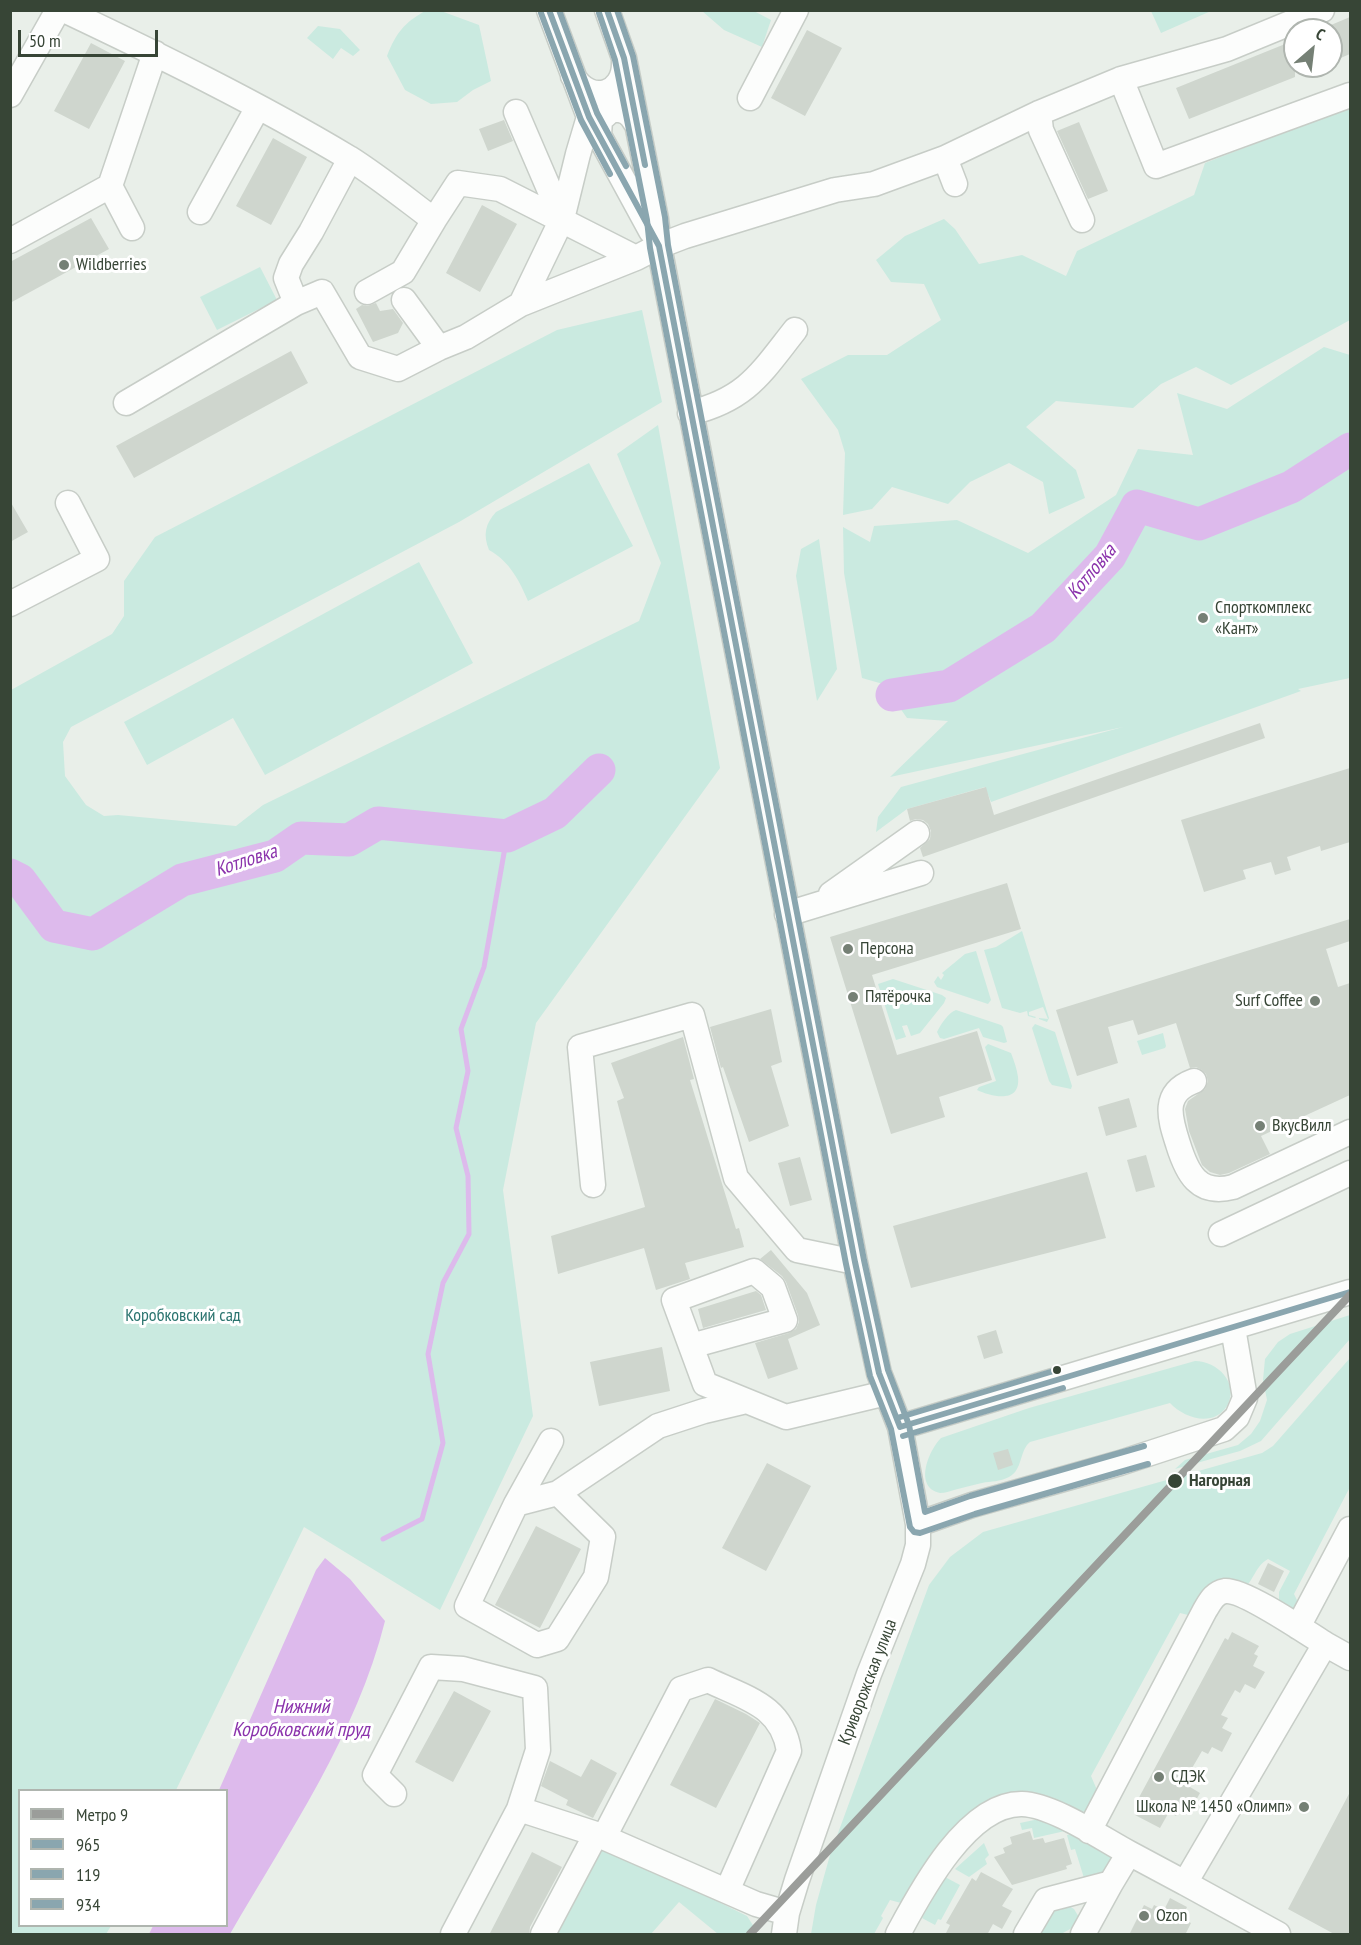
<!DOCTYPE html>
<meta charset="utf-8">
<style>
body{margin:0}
#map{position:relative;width:1361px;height:1945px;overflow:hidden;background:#e9efe9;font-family:"PT Sans Narrow",sans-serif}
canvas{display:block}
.frame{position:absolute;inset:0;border:12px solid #374536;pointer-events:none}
.legend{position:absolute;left:18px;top:1789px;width:210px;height:138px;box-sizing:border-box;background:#fff;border:2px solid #afb5af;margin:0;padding:8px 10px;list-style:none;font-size:18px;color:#374536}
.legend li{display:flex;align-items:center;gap:12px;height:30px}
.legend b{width:30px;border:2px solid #afb5af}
.north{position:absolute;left:1283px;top:18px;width:60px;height:60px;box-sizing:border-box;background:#fff;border:2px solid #afb5af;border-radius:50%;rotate:28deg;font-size:16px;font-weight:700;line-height:24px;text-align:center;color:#374536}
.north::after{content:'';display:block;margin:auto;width:21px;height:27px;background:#758075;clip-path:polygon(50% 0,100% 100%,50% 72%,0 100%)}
.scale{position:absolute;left:18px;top:30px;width:140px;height:27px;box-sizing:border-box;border:3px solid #374536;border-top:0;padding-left:8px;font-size:18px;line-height:21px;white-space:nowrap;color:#374536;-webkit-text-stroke:4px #fff;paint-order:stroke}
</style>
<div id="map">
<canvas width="1361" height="1945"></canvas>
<div class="frame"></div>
<ul class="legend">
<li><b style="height:8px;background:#9b9d9a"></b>Метро 9</li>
<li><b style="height:8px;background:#8aa6af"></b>965</li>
<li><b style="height:8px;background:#8aa6af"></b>119</li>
<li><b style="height:8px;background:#8aa6af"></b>934</li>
</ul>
<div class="north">С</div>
<div class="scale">50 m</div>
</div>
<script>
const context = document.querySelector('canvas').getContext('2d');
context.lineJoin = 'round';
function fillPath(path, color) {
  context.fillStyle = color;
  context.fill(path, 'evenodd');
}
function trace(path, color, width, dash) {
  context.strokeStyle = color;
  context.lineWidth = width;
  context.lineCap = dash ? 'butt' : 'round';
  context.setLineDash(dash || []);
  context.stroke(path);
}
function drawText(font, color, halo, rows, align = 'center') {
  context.font = font + ' "PT Sans Narrow",sans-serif';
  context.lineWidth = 6;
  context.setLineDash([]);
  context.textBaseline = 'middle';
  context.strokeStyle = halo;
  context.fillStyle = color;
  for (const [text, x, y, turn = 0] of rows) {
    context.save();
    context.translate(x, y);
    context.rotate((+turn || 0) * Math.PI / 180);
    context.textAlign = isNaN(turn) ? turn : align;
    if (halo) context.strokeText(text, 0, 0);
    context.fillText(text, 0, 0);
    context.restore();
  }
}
fillPath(new Path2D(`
 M425 11H441L479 25 491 81 473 90 457 102 431 104 405 90 387 56C396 33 404 23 425 11Z
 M702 11H754L771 20 762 47 724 30Z
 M1151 11H1211L1161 33Z
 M318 26 340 29 360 50 353 56 341 48 333 59 307 38Z
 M1350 107V320L1231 385 1196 367 1161 384 1133 408 1056 401 1026 427 1076 470 1085 498 1049 514 1043 482 1009 463 970 482 948 504 892 487 872 509 843 515 845 453 838 430 801 379 848 355H887L941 320 924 284 891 282 876 260 905 236 944 219 955 229 979 264 1022 255 1066 276 1077 251 1194 195 1205 163Z
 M260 267 277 300 217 330 200 297Z
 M642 310 662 402 459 522 71 727 63 742 65 776 86 805 104 816 118 815 236 826 263 805 639 621 661 563 617 454 658 425 720 768 536 1023 503 1190 533 1416 440 1610 304 1527 176 1790H20V1926H111L106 1934H11V690L112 634 124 616V581L155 537 557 330Z
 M1324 347 1350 355V678L1298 689 1301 691 991 802 985 787 907 809 876 832 878 817 901 787 1123 727 890 777 948 721 907 718 883 684 862 678 844 573 843 527 870 542 874 526 957 520 1028 553 1116 495 1138 449 1193 455 1177 393 1227 409Z
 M589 463 633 546 528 601C519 580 510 562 489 550 483 535 485 524 496 512Z
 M819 539 837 669 817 701 796 576 801 549Z
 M419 562 473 663 265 775 233 718 147 765 124 722Z
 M1022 931 1049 1018 1047 1022 1039 1019V1018L1048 1019 1043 1007 1029 1012V1015L1036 1017 1035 1018 1028 1016 1027 1011 1020 1013 1002 1008 984 950 996 947Z
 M976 951 991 1000 988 1004 937 987 934 982 938 976 941 980 944 975 942 973 965 954Z
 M893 979 942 995 946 998 944 1003 920 1033 911 1036 907 1025 902 1026 906 1037 896 1040 878 984Z
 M956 1010 1001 1025 1003 1027 1007 1042 1004 1043 983 1037 979 1028 944 1039 940 1038 937 1032C940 1025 949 1012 956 1010Z
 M1035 1024 1055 1032 1072 1086 1071 1089 1052 1085 1049 1081 1032 1028Z
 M1163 1033 1166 1046 1165 1048 1142 1055 1137 1041Z
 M988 1044 1011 1053C1014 1061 1017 1069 1018 1077 1021 1104 992 1097 977 1090L979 1087 996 1081 985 1047Z
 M1350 1315V1339L1261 1441 1240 1451 1175 1469 1185 1460 1238 1445 1251 1434 1260 1421 1267 1400 1263 1380 1265 1359 1278 1342 1290 1334Z
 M1350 1358V1487L1294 1594 1297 1600 1296 1607 1289 1611 1279 1606V1592L1290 1571 1268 1559C1255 1566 1254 1581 1243 1589L1193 1613 1188 1615 1180 1613 1091 1776 1097 1790 1090 1808 1083 1812H1076L1015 1797 907 1903H901L890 1900 881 1916 883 1918 874 1934H811L816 1905 830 1855 929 1585 950 1557 983 1532 1262 1453 1273 1446Z
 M1195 1361C1217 1361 1240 1383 1227 1406 1213 1428 1184 1418 1170 1403L1030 1442C1019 1451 1023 1470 1009 1477 1000 1482 991 1481 982 1483 972 1485 963 1488 954 1490 950 1491 945 1493 940 1493 913 1487 929 1450 941 1438L1029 1408Z
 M1039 1819 1065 1831 1034 1838 1032 1828 1022 1830 1020 1823Z
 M1075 1833 1113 1853 1112 1870 1084 1878 1075 1849 1071 1850 1067 1835Z
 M984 1843 989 1855 985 1859 987 1864 969 1877 955 1869Z
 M605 1849 642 1864 747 1916 756 1930 755 1934H718L679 1902 651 1934H551L592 1853Z
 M945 1877 960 1885 941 1920 938 1919 935 1925 922 1918Z
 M1069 1906 1074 1909 1080 1919 1076 1933 1072 1928 1061 1934H1032L1048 1911Z`), '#caeae0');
fillPath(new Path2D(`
 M325 1558 350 1579 385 1621C357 1734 288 1834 230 1934H149L153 1926H226V1790H219L316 1570Z`), '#ddbaec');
trace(new Path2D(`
 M383 1539 422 1519 443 1443 428 1354 443 1283 469 1234 468 1176 456 1128 468 1071 461 1029 484 967 507 836`), '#ddbaec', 5);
trace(new Path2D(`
 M892 695 949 686 1043 628 1110 556 1137 506 1199 524 1291 487 1350 449
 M10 875 20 880 54 926 93 934 182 880 275 856 301 838 349 840 378 823 507 836 555 813 599 770`), '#ddbaec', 33);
fillPath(new Path2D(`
 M1350 17V54L1331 62V25Z
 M807 30 842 48 805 116 771 98Z
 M1295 40V77L1189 119 1176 88Z
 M91 43 125 61 89 129 54 111Z
 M504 120 513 141 488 151 479 129Z
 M1079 122 1108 191 1088 199 1057 131Z
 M273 138 307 157 271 225 236 206Z
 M482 205 517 224 480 292 446 273Z
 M91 218 109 249 10 303V262Z
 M376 303 380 311 393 309 403 323 398 333 373 342 356 309 362 305 367 306Z
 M291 351 308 383 134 478 116 446Z
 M10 501 28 532 10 542Z
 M1260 723 1265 738 923 857 920 848 930 839 931 831 928 824 923 820 916 819 910 821 907 809 986 787 994 815Z
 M1350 768V842L1321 851 1320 846 1287 857 1291 870 1275 875 1271 862 1243 870 1246 879 1204 892 1181 820Z
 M1007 883 1021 929 872 975 897 1055 977 1031 992 1080 939 1097 945 1117 891 1134 830 937Z
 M1350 919V941L1326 949 1338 987 1350 983V1095L1261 1136 1270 1154 1229 1173 1220 1175 1210 1172 1202 1165 1189 1131 1185 1109 1188 1101 1205 1089 1208 1081 1206 1074 1202 1070 1196 1067 1190 1068 1176 1023 1138 1035 1133 1020 1108 1027 1118 1063 1077 1076 1056 1010Z
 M771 1009 782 1062 771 1066 789 1126 749 1142 723 1067 721 1068 710 1027Z
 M683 1037 694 1079 690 1080 736 1229 739 1228 744 1247 685 1263 690 1279 656 1290 644 1248 558 1274 551 1236 645 1207 617 1101 624 1098 611 1063Z
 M1129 1098 1137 1127 1106 1136 1098 1107Z
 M1146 1155 1155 1187 1136 1192 1127 1160Z
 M800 1157 812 1200 790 1206 778 1163Z
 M1087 1172 1106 1238 911 1288 893 1226Z
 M771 1250 807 1293 820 1325 788 1339 798 1369 768 1379 755 1343 789 1333 796 1329 799 1322 798 1315 786 1282 782 1276 760 1259Z
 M756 1291 761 1295 766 1310 703 1328 698 1309Z
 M996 1330 1003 1353 984 1359 977 1336Z
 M662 1347 670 1391 599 1406 590 1362Z
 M1008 1449 1013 1465 998 1470 993 1453Z
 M767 1463 811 1486 766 1571 722 1548Z
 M536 1526 581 1549 540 1628 495 1605Z
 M1268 1563 1284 1571 1274 1592 1258 1584Z
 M1232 1632 1259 1646 1254 1654 1258 1656 1253 1666 1265 1672 1255 1689 1245 1684 1240 1693 1235 1690 1221 1715 1228 1718 1222 1728 1232 1733 1222 1752 1212 1747 1208 1754 1202 1751 1188 1775 1195 1779 1190 1787 1200 1793 1190 1811 1181 1806 1176 1816 1169 1812 1160 1828 1135 1815 1140 1805 1136 1803 1225 1638 1228 1640Z
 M454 1691 491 1711 453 1782 415 1762Z
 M715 1699 746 1714 760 1723 716 1808 670 1785Z
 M591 1759 617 1773 593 1818 566 1805 568 1800 541 1786 550 1761 581 1777Z
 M1350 1792V1935H1336L1288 1909Z
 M1030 1831 1033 1840 1043 1838 1045 1843 1064 1838 1072 1864 1066 1866 1067 1869 1012 1885 994 1857 1005 1853 1003 1848 1012 1844 1010 1837Z
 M532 1852 562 1867 530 1927 529 1935H489Z
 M981 1872 1013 1889 1002 1906 1012 1911 1002 1929 993 1924 987 1935H945L950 1925 946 1923 972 1878 976 1881Z
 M1170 1898 1187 1907 1182 1918 1191 1923 1185 1935H1129L1144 1905 1152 1909 1154 1905 1164 1910Z`), '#cfd6ce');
const minor = new Path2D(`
 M64 10C161 56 257 103 349 158 379 177 406 199 434 220L458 183 500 189 636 258 659 246 685 236 835 190 874 184 945 158 1039 113 1121 79 1227 49 1322 10
 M549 10 589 117 651 231
 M607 10 624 58 656 219 659 246 855 1262 879 1373 900 1427 918 1524V1545L913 1564 869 1674 797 1880 787 1913 784 1934
 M573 76C590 105 625 95 624 62
 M1121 79 1156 166 1350 95
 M10 95 58 10
 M750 98 796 10
 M516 112 562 219
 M1039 113 1041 130 1082 220
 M599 135 600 120 611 110C623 109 630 112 635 122
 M945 158 955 184
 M110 186 132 228
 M200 212 258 107
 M10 241 110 186 155 53
 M367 292 403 272 434 220
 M404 300 439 348
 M296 303 286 278 291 264 311 232 350 159
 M521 304 562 219 578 154 589 117
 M126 403 296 303 322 292 360 357 398 369 439 348 466 337 521 304 636 258
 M690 413C747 399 761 373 795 330
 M10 604 97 559 68 503
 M831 894 917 833
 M787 914 921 873
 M1194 1081C1161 1093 1170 1119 1178 1144 1187 1173 1198 1196 1233 1187L1350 1132
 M593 1185 580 1047 692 1015 736 1178 797 1250 855 1262
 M1221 1234 1350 1173
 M691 1346 785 1320 773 1287 754 1271 674 1300 705 1384 786 1417 886 1393
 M900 1427 1350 1292
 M551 1441 516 1504 467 1606 537 1645 557 1639 596 1577 603 1537 558 1493
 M516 1504 558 1493 658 1426 704 1411 746 1401
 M918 1524 972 1505 1120 1463 1224 1429 1237 1417 1245 1398 1233 1328
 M1298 1627 1350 1529
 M1325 1644 1350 1658
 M394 1794 375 1775 431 1667 463 1669 535 1688 538 1750 519 1809
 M1089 1831 1205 1610C1210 1602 1214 1593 1225 1591 1243 1589 1306 1632 1325 1644L1185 1883 1129 1853
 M604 1837 681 1689 708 1680C745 1698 782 1705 789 1751L727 1891
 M1185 1883 1278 1934
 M453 1934 519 1809 596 1834 756 1904 787 1913
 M543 1934 596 1834
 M898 1934C920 1893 967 1803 1022 1804 1053 1805 1101 1838 1129 1853L1111 1883 1046 1900 1026 1934
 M1083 1934 1111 1883`);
trace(minor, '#c7cdc7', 27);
trace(minor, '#fcfdfc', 24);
trace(new Path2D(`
 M549 10 589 117 659 246 855 1262 879 1373 900 1427
 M607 10 624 58 645 165
 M900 1427 1350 1292`), '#8aa6af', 6);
trace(new Path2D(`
 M541 13 581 120 610 174
 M599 13 615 60 647 220 650 248 846 1264 870 1376 891 1429 910 1527 914 1532 920 1533 975 1514 1148 1464
 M903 1436 1063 1388`), '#8aa6af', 6);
trace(new Path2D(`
 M559 10 597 113 626 166
 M617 10 633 56 665 217 668 245 864 1260 888 1370 909 1425 925 1512 970 1496 1144 1446
 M897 1418 1057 1370`), '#8aa6af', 6);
trace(new Path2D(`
 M750 1934 1350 1295`), '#9b9d9a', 8);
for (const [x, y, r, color] of [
 [64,265,6,"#758075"],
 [1203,618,6,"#758075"],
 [848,949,6,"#758075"],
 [853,997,6,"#758075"],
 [1315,1001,6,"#758075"],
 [1260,1126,6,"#758075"],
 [1057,1370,5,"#374536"],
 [1175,1481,8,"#374536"],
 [1159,1777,6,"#758075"],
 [1304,1807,6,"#758075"],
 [1144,1916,6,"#758075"]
]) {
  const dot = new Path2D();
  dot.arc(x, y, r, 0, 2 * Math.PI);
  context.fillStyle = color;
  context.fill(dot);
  trace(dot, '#fff', 2);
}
drawText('18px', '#374536', '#fff', [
 ["Wildberries",76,265],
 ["Спорткомплекс",1215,608],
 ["«Кант»",1215,629],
 ["Персона",860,949],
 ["Пятёрочка",865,997],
 ["Surf Coffee",1303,1001,"right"],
 ["ВкусВилл",1272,1126],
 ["СДЭК",1171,1777],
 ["Школа № 1450 «Олимп»",1292,1807,"right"],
 ["Ozon",1156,1916]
], 'left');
drawText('18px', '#2b746f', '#fff', [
 ["Коробковский сад",183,1316]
]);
drawText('bold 18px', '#374536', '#fff', [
 ["Нагорная",1189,1481]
], 'left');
drawText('18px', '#374536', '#fff', [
 ["Криворожская улица",868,1682,-69]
]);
drawText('italic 20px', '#8b33ac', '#fff', [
 ["Котловка",1092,572,-50],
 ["Котловка",246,861,-18],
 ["Нижний",301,1707],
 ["Коробковский пруд",301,1730]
]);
</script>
